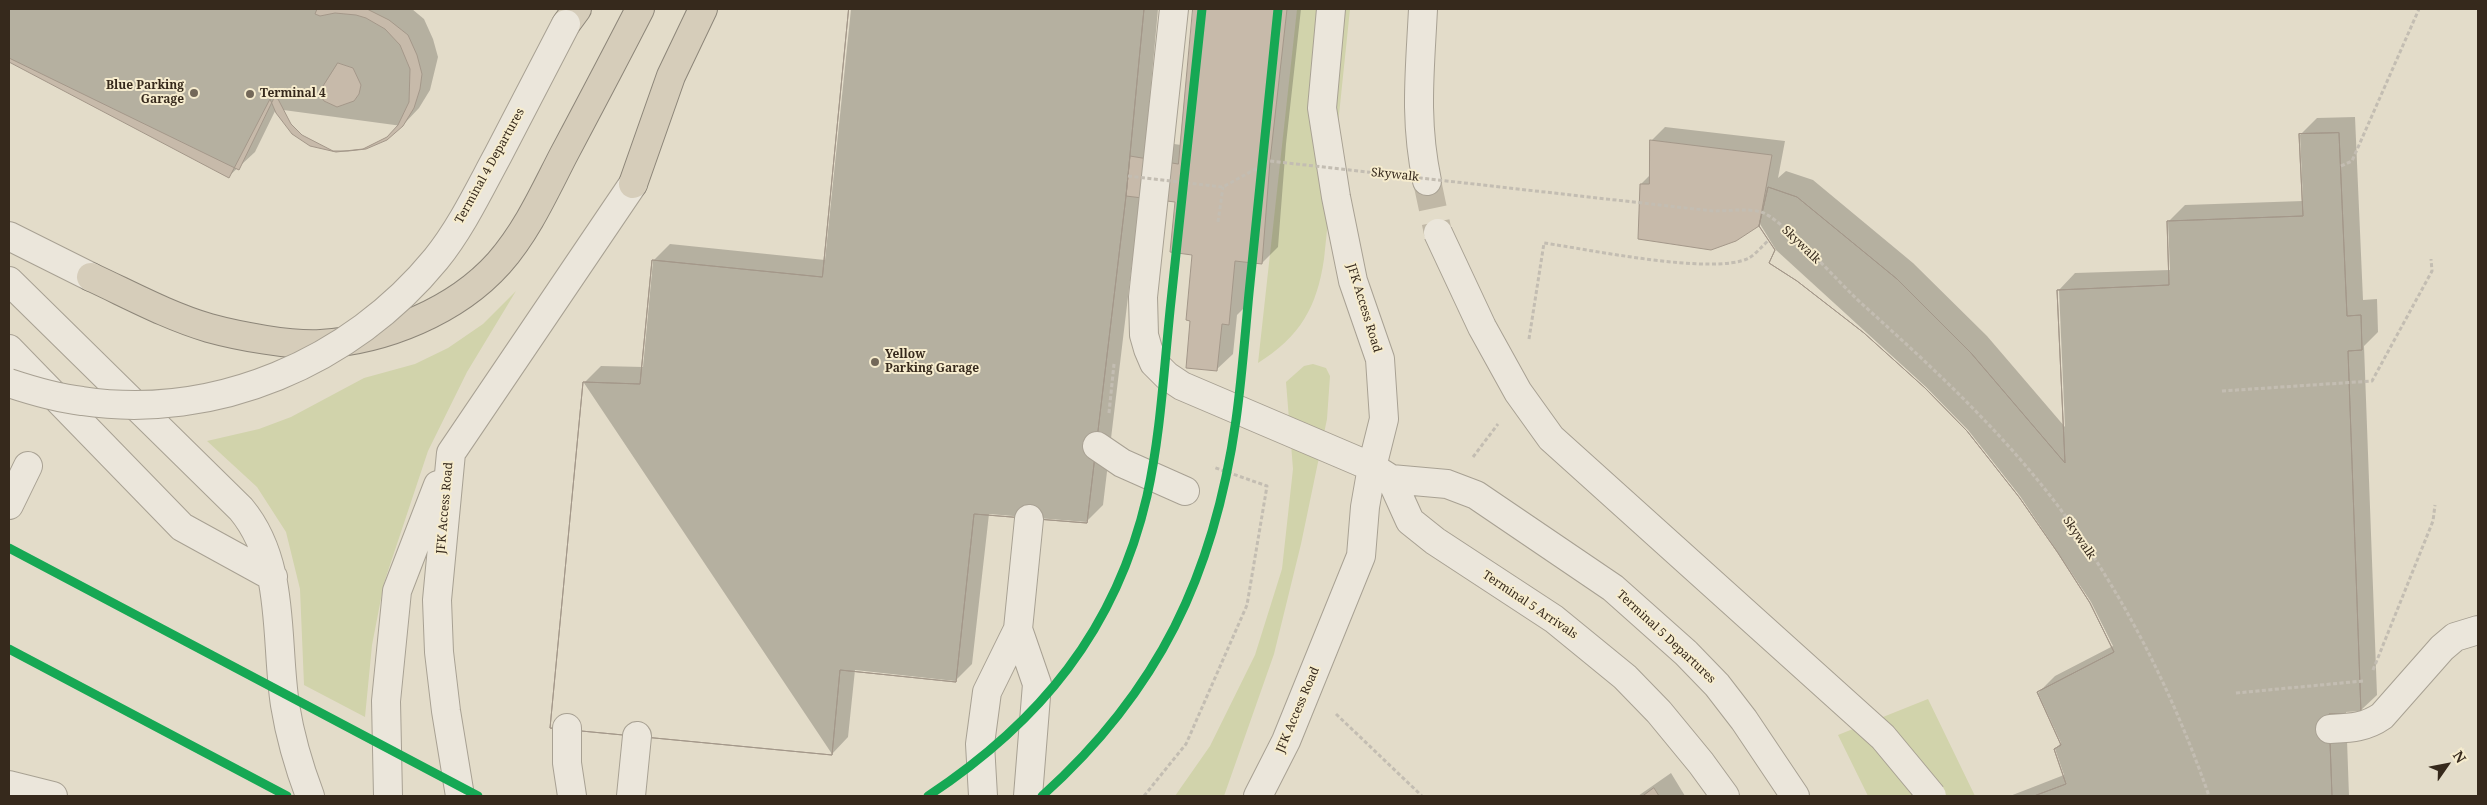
<!DOCTYPE html>
<style>
body{margin:0}
#map{position:relative;width:2487px;height:805px;overflow:hidden;background:#e3dcc9;font-family:"Noto Serif",serif}
canvas{display:block}
.frame{position:absolute;inset:0;border:10px solid #36291c;pointer-events:none}
.north{position:absolute;left:2422px;top:740px;width:50px;height:50px;-webkit-text-stroke:4px #f6ecce;paint-order:stroke;rotate:57deg;font-size:14px;font-weight:700;line-height:20px;text-align:center;color:#36291c}
.north::after{content:'';display:block;margin:auto;width:18px;height:22px;background:#36291c;clip-path:polygon(50% 0,100% 100%,50% 72%,0 100%)}
</style>
<div id="map">
<canvas width="2487" height="805"></canvas>
<div class="frame"></div>
<div class="north">N</div>
</div>
<script>
const context = document.querySelector('canvas').getContext('2d');
context.lineJoin = 'round';
function fillPath(path, color) {
  context.fillStyle = color;
  context.fill(path, 'evenodd');
}
function trace(path, color, width, dash) {
  context.strokeStyle = color;
  context.lineWidth = width;
  context.lineCap = dash ? 'butt' : 'round';
  context.setLineDash(dash || []);
  context.stroke(path);
}
function drawText(font, color, halo, rows, align = 'center') {
  context.font = font + ' "Noto Serif",serif';
  context.lineWidth = 4;
  context.setLineDash([]);
  context.textBaseline = 'middle';
  context.strokeStyle = halo;
  context.fillStyle = color;
  for (const [text, x, y, turn = 0] of rows) {
    context.save();
    context.translate(x, y);
    context.rotate((+turn || 0) * Math.PI / 180);
    context.textAlign = isNaN(turn) ? turn : align;
    if (halo) context.strokeText(text, 0, 0);
    context.fillText(text, 0, 0);
    context.restore();
  }
}
fillPath(new Path2D(`
 M1297 9H1350L1324 259C1317 307 1300 337 1258 363Z
 M516 291 467 372 428 451 384 583 372 645 365 717 304 685 300 589 286 532 257 487 207 441 259 429 291 417 364 378 415 364 448 348 483 324Z
 M1313 364 1326 368 1330 376 1327 419 1301 544 1274 654 1224 796H1175L1210 746 1255 655 1282 569 1293 469 1286 382 1304 366Z
 M1928 699 1975 796H1868L1838 735Z`), '#d1d3ab');
fillPath(new Path2D(`
 M9 9H412L424 19 433 39 438 57 430 90 419 108 402 126 276 109 255 152 229 176 9 61Z
 M851 9H1158L1146 140 1181 145 1194 9H1301L1286 144 1278 247 1262 263 1250 262 1245 307 1237 315 1233 354 1216 370 1192 319 1193 253 1177 201 1140 197 1103 505 1086 522 989 514 972 664 955 681 855 670 848 737 832 754 584 383 601 366 643 367 653 261 670 244 825 260Z
 M2355 117 2363 300 2377 299 2378 332 2364 346 2377 695 2360 711 2346 712 2349 796H2010L2064 775 2055 749 2061 743 2038 693 2055 676 2113 646 2091 602 2020 496 1968 430 1926 387 1776 250 1760 224 1735 240 1641 184 1650 175 1652 140 1665 127 1785 141 1778 178 1786 171 1813 180 1913 263 1987 336 2065 427 2059 290 2075 273 2170 270 2168 222 2185 205 2303 201 2300 135 2317 118Z
 M1671 773 1685 796H1638Z`), '#0003');
const building = new Path2D(`
 M9 9H317L315 14 320 16 335 13 356 15 366 18 385 29 400 45 410 69 409 102 398 125 387 137 363 149 336 152 310 146 292 134 276 113 270 99 229 178 9 62ZM338 63 353 68 361 85 359 94 354 101 337 107 324 101 319 93Z
 M9 9H367L389 20 408 35 417 55 422 74 420 89 414 108 403 126 387 140 366 149 348 151H333L302 135 291 124 278 99 274 98 239 170 9 58Z
 M849 9H1144L1126 196 1087 523 974 514 956 682 840 670 832 755 550 728 583 382 640 384 652 260 822 277Z
 M849 9H1144L1126 196 1087 523 974 514 956 682 840 670 832 755 550 728 583 382 640 384 652 260 822 277Z
 M1193 9H1287L1270 161 1262 264 1235 261 1229 325 1222 324 1217 371 1186 368 1190 321 1186 320 1192 255 1170 252 1175 202 1126 196 1130 156 1178 164Z
 M2339 133 2347 316 2361 315 2362 350 2348 351 2361 713 2329 714 2332 796H2034L2066 784 2054 749 2061 745 2037 692 2114 652 2090 603 2058 553 2019 497 1967 431 1925 388 1864 333 1797 281 1769 263 1775 250 1759 226 1768 187 1797 197 1897 279 1971 353 2065 463 2057 290 2169 285 2167 221 2303 216 2299 134Z
 M2339 133 2347 316 2361 315 2362 350 2348 351 2361 713 2329 714 2332 796H2034L2066 784 2054 749 2061 745 2037 692 2114 652 2090 603 2058 553 2019 497 1967 431 1925 388 1864 333 1797 281 1769 263 1775 250 1759 226 1768 187 1797 197 1897 279 1971 353 2065 463 2057 290 2169 285 2167 221 2303 216 2299 134Z
 M1650 140 1772 155 1759 226 1736 241 1711 250 1638 239 1640 184H1649Z
 M1654 788 1659 796H1643Z`);
fillPath(building, '#c7baaa');
trace(building, '#a39789', 1);
trace(new Path2D(`
 M1427 181 1438 233`), '#c0b8a6', 28, [28, 14]);
const minor = new Path2D(`
 M1174 9 1143 297 1144 335 1148 349 1154 363 1167 376 1182 386 1372 467 1391 479 1410 521 1435 541 1554 619 1625 677 1659 712 1701 763 1725 796
 M1423 9C1420 71 1414 119 1427 181
 M9 236 91 277
 M9 281 241 509C286 563 275 639 285 705 290 736 299 767 310 796
 M9 349 182 527 273 577
 M1097 446 1122 463 1185 491
 M1391 479 1447 484 1476 495 1613 588 1686 653 1717 685 1744 720 1795 796
 M9 505 28 466
 M1018 629 1037 684 1028 796
 M567 728V763L572 796
 M2330 729C2349 728 2365 728 2382 716L2442 648 2455 637 2478 630
 M9 785 53 796
 M388 796 386 701 397 591 438 485
 M460 796 446 711 439 652 437 600 451 453 633 184
 M631 796 637 736
 M983 796 980 744 987 692 1018 629 1029 519
 M1258 796 1286 741 1361 556 1365 507 1372 467 1384 419 1380 359 1353 281 1336 197 1322 108 1331 9`);
const highway = new Path2D(`
 M566 24 577 9
 M633 184 671 76 703 9
 M91 277C130 295 168 316 209 328 238 336 292 346 321 344 385 340 456 311 499 263 527 231 544 193 563 156 589 107 615 58 640 9`);
trace(minor, '#a8a193', 30);
trace(highway, '#8d8679', 30);
trace(new Path2D(`
 M2341 166 2352 161 2419 9
 M1218 222 1223 187
 M1529 339 1544 243C1587 249 1714 276 1749 258 1756 254 1763 245 1769 240
 M2222 391 2372 381 2432 271 2431 259
 M1109 413 1114 364
 M1473 457 1498 424
 M2373 670 2433 521 2435 505
 M2236 693 2363 681
 M1336 714 1422 796
 M1144 796 1186 744 1247 605 1267 486 1213 467`), '#c3bdb2', 3, [4, 2.5]);
trace(minor, '#ebe6db', 28);
trace(highway, '#d6cdba', 28);
const minorBridge = new Path2D(`
 M1438 233 1482 327 1518 392 1551 438 1883 737 1932 796
 M9 383C33 391 57 398 82 401 215 421 352 362 436 259 461 228 479 190 498 155 520 112 543 68 566 24`);
trace(minorBridge, '#a8a193', 30, []);
trace(new Path2D(`
 M1128 176 1223 187 1270 161 1713 211C1728 211 1747 208 1761 212 1782 218 1841 285 1861 303 1921 357 1979 410 2031 472 2110 566 2169 681 2209 796`), '#c3bdb2', 3, [4, 2.5]);
trace(minorBridge, '#ebe6db', 28);
trace(new Path2D(`
 M9 548 478 796
 M9 649 287 796
 M928 796C1040 722 1116 630 1147 496 1161 433 1164 366 1171 301 1181 204 1192 106 1202 9
 M1042 796C1159 691 1214 575 1236 420 1242 377 1245 335 1249 293 1259 198 1268 104 1278 9`), '#16a854', 9);
for (const [x, y, r, color] of [
 [194,93,5,"#736859"],
 [250,94,5,"#736859"],
 [875,362,5,"#736859"]
]) {
  const dot = new Path2D();
  dot.arc(x, y, r, 0, 2 * Math.PI);
  context.fillStyle = color;
  context.fill(dot);
  trace(dot, '#f6ecce', 2);
}
drawText('bold 12px', '#36291c', '#f6ecce', [
 ["Blue Parking",184,86,"right"],
 ["Garage",184,100,"right"],
 ["Terminal 4",260,94],
 ["Yellow",885,355],
 ["Parking Garage",885,369]
], 'left');
drawText('12px', '#36291c', '#f6ecce', [
 ["Terminal 4 Departures",490,166,-61],
 ["Skywalk",1395,175,6],
 ["Skywalk",1801,245,44],
 ["JFK Access Road",1364,308,73],
 ["JFK Access Road",445,508,-85],
 ["Skywalk",2079,538,56],
 ["Terminal 5 Arrivals",1530,605,34],
 ["Terminal 5 Departures",1666,637,43],
 ["JFK Access Road",1298,710,-67]
]);
</script>
